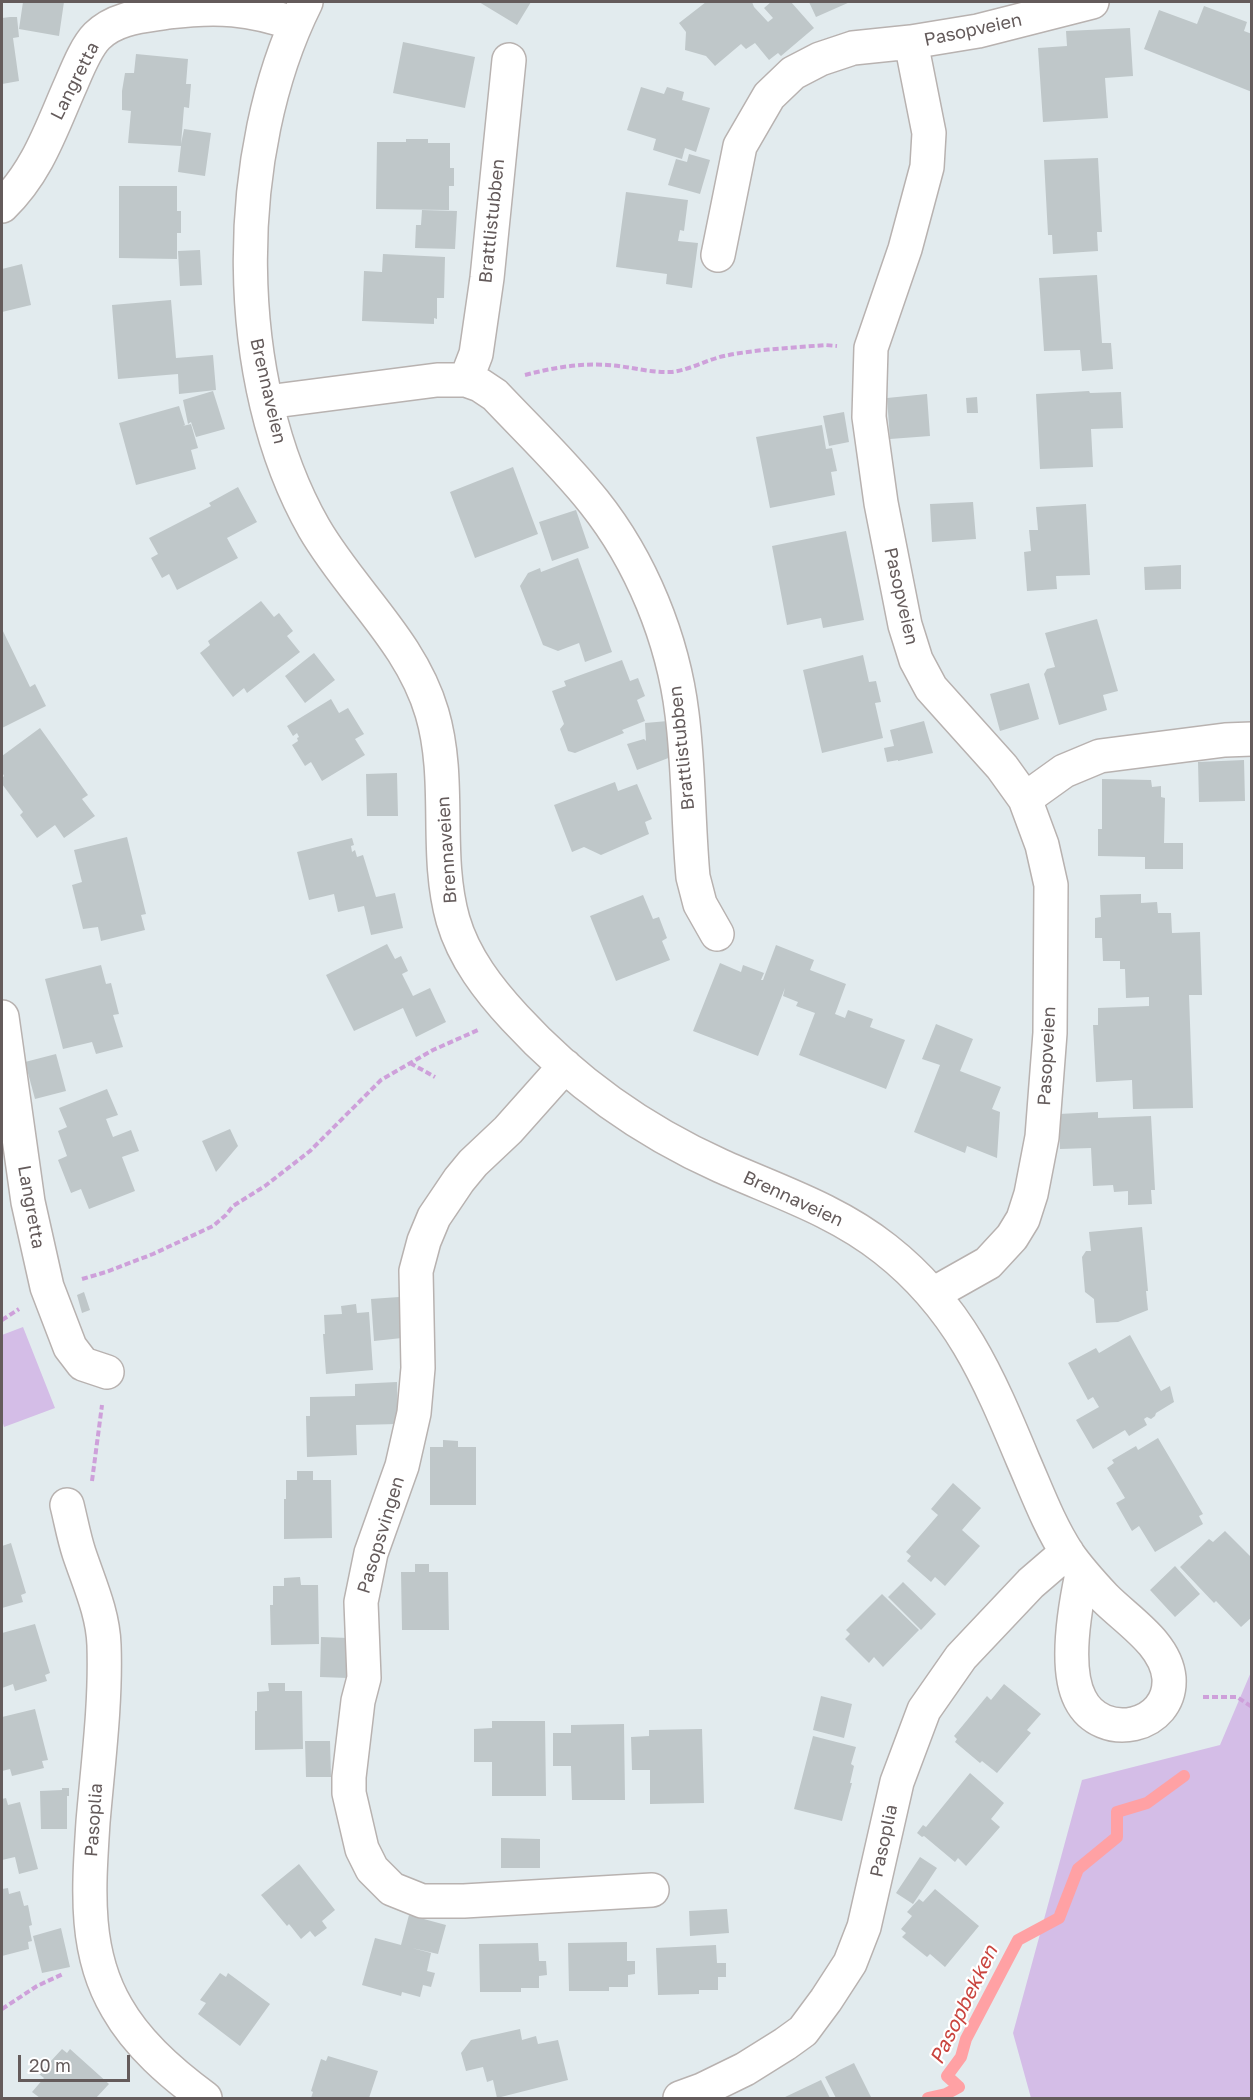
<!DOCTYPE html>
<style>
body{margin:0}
#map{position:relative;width:1253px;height:2100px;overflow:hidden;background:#e2ebee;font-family:"Golos Text",sans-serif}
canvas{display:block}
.frame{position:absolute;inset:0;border:3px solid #645b5b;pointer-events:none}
.scale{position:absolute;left:18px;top:2055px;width:112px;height:27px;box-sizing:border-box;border:3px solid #645b5b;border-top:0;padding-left:8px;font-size:18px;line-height:21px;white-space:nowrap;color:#645b5b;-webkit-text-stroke:4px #fff;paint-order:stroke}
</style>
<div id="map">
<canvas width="1253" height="2100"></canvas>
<div class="frame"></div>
<div class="scale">20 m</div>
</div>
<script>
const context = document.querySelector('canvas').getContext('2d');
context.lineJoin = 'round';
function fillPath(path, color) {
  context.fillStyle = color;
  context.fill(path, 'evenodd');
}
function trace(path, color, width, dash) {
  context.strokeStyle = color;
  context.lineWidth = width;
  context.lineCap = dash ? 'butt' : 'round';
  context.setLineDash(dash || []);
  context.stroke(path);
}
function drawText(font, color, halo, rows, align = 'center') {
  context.font = font + ' "Golos Text",sans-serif';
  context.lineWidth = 4.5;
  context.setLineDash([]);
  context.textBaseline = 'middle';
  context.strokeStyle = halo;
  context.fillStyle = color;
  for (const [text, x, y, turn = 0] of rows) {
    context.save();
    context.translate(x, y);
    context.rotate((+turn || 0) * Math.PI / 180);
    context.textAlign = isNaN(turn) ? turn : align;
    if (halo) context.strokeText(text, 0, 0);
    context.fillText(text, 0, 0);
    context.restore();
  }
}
fillPath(new Path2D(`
 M23 1327 55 1408 4 1427 2 1420V1335Z
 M1251 1672V2098H1031L1013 2033 1082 1780 1220 1745Z`), '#d4bde7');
trace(new Path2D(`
 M928 2098 946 2094 959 2087 947 2076 961 2057 966 2039 1018 1940 1059 1918 1078 1869 1117 1837V1812L1147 1803 1184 1776`), '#ffa1a4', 12);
fillPath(new Path2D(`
 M23 2H64L59 36 19 29Z
 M479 2H531L517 25Z
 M706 2H752L754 7 768 22 773 18 764 8 771 2H791L814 28 781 56 778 53 769 60 755 43 746 49 741 44 715 66 706 56 685 50 686 32 679 23Z
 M809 2H850L816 17Z
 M1204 6 1247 22 1244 31 1252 34V92L1144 49 1159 10 1197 24Z
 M10 17H17L19 37 13 38 19 81 2 84V18Z
 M1130 28 1133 76 1105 78 1108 118 1043 122 1038 48 1067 46 1066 31Z
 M403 42 475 57 465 108 393 93Z
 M136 54 188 59 186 84H191L189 108 184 107 181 144 184 129 211 133 205 176 178 172 181 146 128 143 131 111 122 110V91L125 73H134Z
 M641 87 664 94 667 87 684 92 682 100 710 108 696 152 685 148 682 159 653 150 656 139 627 130Z
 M406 139H428V143H450V168H454V186H449V210L376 209 377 142H406Z
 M689 154 710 160 700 194 668 185 676 159 687 162Z
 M1098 158 1102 232H1097L1098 251 1053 254 1052 235H1048L1044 160Z
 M119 186H177V211H181V233H177V259L119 258Z
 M626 192 688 200 684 231 680 230 678 241 698 243 692 288 666 284 667 274 616 267Z
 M422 210 457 211 455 249 415 248 416 225H421Z
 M200 250 202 285 180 286 178 251Z
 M383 254 445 257 444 298H437V319L434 318V324L362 321 364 271 382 272Z
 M22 264 31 305 2 312V269Z
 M1097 275 1102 343H1111L1113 369 1082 371 1080 350 1044 351 1039 278Z
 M171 300 176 358 213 355 216 390 179 394 178 374 118 379 112 305Z
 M213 391 225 429 196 437 191 422 188 424 183 400Z
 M1089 391 1090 393 1121 392 1123 428 1091 429 1093 467 1040 469 1036 394Z
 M927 394 930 436 890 439 887 398Z
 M977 397 978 413H967L966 398Z
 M179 406 185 425 183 426 191 424 198 448 191 450 196 469 136 485 119 423Z
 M844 412 849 442 829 446 823 416Z
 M822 425 826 449 832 448 837 471 831 472 835 495 770 508 756 437Z
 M513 467 538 534 475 558 450 492Z
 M238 487 257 522 227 538 238 558 177 590 169 574 162 578 151 558 158 554 149 538 211 506 209 503Z
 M973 502 976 539 932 542 930 504Z
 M1086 504 1090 575 1056 576 1057 589 1027 591 1024 552 1031 551 1029 530H1038L1036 507Z
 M576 510 589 548 552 561 539 522Z
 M846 531 864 620 823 628 821 618 787 625 772 546Z
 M578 558 612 652 585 662 579 643 558 651 543 645 520 586 528 573 540 568 541 572Z
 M1181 565V589L1145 590 1144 567Z
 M261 601 274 617 279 613 293 631 287 636 300 652 247 693 244 688 233 697 200 653 210 645 208 641Z
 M1097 619 1118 691 1103 695 1107 710 1059 725 1044 674 1047 669 1055 667 1045 633Z
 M2 629 30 687 35 684 46 706 2 728Z
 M314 653 335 680 305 703 285 676Z
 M863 655 869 682 876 681 881 702 875 703 883 738 822 753 803 670Z
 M622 660 630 681 638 678 645 696 637 700 645 721 622 730 624 733 575 753 568 751 560 729 564 724 552 691 566 686 564 681Z
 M1029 683 1039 719 1000 731 990 694Z
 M331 699 339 713 348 708 364 734 355 739 365 755 322 781 311 762 305 766 292 745 298 741 297 738 299 737 297 733 293 736 287 726Z
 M668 721 671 757 637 770 627 744 644 739 646 741 645 723Z
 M924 721 933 753 898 761V760L887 762 884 748 894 746 890 730Z
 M40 728 88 795 82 799 95 816 64 838 55 825 37 838 20 815 23 812 2 784V778L4 776 2 772V756Z
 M1244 760 1245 801 1199 802 1198 762Z
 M397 773 398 816H367L366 774Z
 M1102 779 1151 780 1152 787 1161 786V797L1165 798 1164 843H1183V869H1145V857L1098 856V829H1102Z
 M615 782 618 791 637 784 652 819 645 822 649 834 601 855 584 847 572 852 554 805Z
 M127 837 146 914 141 915 145 930 101 941 98 927 83 929 72 885 82 882 74 850Z
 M352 838 354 845 351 846 352 852 355 850 357 857 363 855 376 897 395 893 403 928 371 935 364 906 338 912 334 894 309 900 297 852Z
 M1141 894V903L1157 902 1158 913H1171L1172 933 1200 932 1202 995H1189L1193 1108 1133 1109 1132 1080 1096 1082 1093 1025H1098V1008L1149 1006V997L1126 998 1125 969H1120V961H1103L1102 938H1095V918L1101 917 1100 895Z
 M643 895 653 919 659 917 667 938 662 941 670 960 616 981 590 916Z
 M387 944 395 959 401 956 408 971 402 974 413 996 430 988 446 1022 416 1037 403 1008 354 1031 326 975Z
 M776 945 814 960 810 970 846 984 835 1014 845 1018 848 1010 873 1019 870 1027 905 1040 886 1089 799 1055 815 1013 796 1006 798 1002 783 996 785 988 758 1056 693 1031 720 963 741 972 743 965 764 973 761 980H763Z
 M101 965 106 984 111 983 119 1014 113 1015 123 1047 96 1054 92 1042 63 1049 45 979Z
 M936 1024 973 1039 960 1071 1001 1087 992 1109 1000 1112 997 1158 967 1146 965 1153 914 1132 940 1065 922 1059Z
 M56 1054 66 1091 35 1099 25 1062Z
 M107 1089 118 1115 106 1119 113 1137 131 1130 139 1151 122 1157 135 1191 89 1209 81 1189 71 1193 58 1160 67 1156 58 1131 67 1127 59 1108Z
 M1098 1112V1118L1151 1116 1155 1190H1151L1152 1204 1128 1205V1191L1114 1192 1113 1185 1093 1186 1091 1148 1060 1149 1059 1114Z
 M230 1129 238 1146 216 1172 202 1141Z
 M1142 1227 1148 1291H1146L1148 1310 1118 1322 1096 1323 1094 1299 1085 1292 1082 1257 1086 1251H1091L1089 1232Z
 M84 1292 90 1310 82 1313 77 1295Z
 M399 1297 402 1338 374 1341 371 1299Z
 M356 1304 357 1313 369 1312 373 1370 326 1374 323 1334H325L324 1315 342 1314 341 1306Z
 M1130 1335 1161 1391 1170 1386 1174 1402 1156 1413 1155 1416 1151 1419 1147 1417 1144 1419 1147 1425 1129 1436 1125 1430 1093 1449 1076 1420 1099 1407 1093 1397 1088 1400 1068 1363 1096 1348 1099 1353Z
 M397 1382 398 1424 356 1425 357 1455 307 1457 306 1416H310V1397L355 1396V1384Z
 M1158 1438 1203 1514 1199 1516 1203 1524 1155 1552 1139 1526 1132 1531 1116 1503 1125 1498 1107 1468 1114 1463 1112 1460 1136 1446 1138 1450Z
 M443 1440 458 1441V1447H476V1505H430V1447H443Z
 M297 1471H313V1480H331L332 1538 284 1539V1499H286V1480H297Z
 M953 1483 981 1508 962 1530 980 1546 945 1586 935 1577 931 1582 907 1561 911 1556 906 1552 938 1515 931 1509Z
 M1225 1531 1252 1558V1617L1241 1627 1216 1601 1214 1603 1180 1567 1209 1539 1213 1542Z
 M11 1543 26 1593 21 1595 23 1602 2 1608V1546Z
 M415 1564H429V1572H448L449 1630H402L401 1572H415Z
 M1175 1566 1200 1594 1175 1617 1150 1590Z
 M300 1577 301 1585H318L319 1644 271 1645 270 1605H273V1586H284V1578Z
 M903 1582 936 1614 921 1630 888 1597Z
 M882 1594 919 1630 883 1667 874 1657 869 1663 845 1639 850 1634 846 1630Z
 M35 1624 50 1673 45 1675 47 1681 15 1691 13 1684 2 1688V1633Z
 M321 1637 349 1638 348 1678 320 1677Z
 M268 1683H285V1691H302L303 1749 255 1750V1711H257V1692L269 1691Z
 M1004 1684 1041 1714 1027 1730 1031 1733 997 1773 982 1761 980 1763 955 1742 957 1739 954 1736 987 1696 991 1700Z
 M821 1696 852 1704 844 1738 813 1730Z
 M35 1709 48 1760 42 1761 44 1768 12 1776 10 1769 2 1771V1717Z
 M492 1721H545L546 1796H492V1762H474V1729L492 1728Z
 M624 1724 625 1800H572L571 1766H553V1733H571V1725Z
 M702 1729 704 1803 650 1804V1770H632L631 1737 649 1736V1730Z
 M813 1736 856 1747 851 1764 854 1766 850 1783H852L842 1821 794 1809Z
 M305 1741H330L331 1777H306Z
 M970 1773 1004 1803 991 1819 1000 1827 966 1866 958 1858 955 1862 924 1836 922 1837 917 1833 923 1825 926 1827Z
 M62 1788H69V1796H67V1829H41L40 1791 62 1790Z
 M6 1798 8 1805 20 1802 38 1869 19 1874 15 1857 2 1860V1799Z
 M501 1838 540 1839V1868H501Z
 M920 1857 937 1868 913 1904 896 1893Z
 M299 1864 335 1910 322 1921 327 1928 315 1937 310 1931 301 1939 289 1924 287 1926 261 1895Z
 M8 1888 9 1894 20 1891 24 1906 28 1905 32 1925 29 1926 32 1941 28 1942 29 1949 2 1956V1889Z
 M935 1889 979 1926 945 1967 930 1954 927 1957 902 1937 906 1933 901 1929 912 1916 907 1912 919 1899 923 1902Z
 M727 1909 729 1933 690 1936 689 1911Z
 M409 1915 446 1925 438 1954 412 1948 431 1953 427 1971 435 1973 431 1987 423 1985 420 1997 402 1992 401 1996 362 1985 375 1938 401 1945Z
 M61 1928 70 1967 42 1973 33 1936Z
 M627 1942V1961H635V1974L628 1975V1987H609V1991H569L568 1943Z
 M538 1943 539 1961H546L547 1975 539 1976V1988H521V1992H480L479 1944Z
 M716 1945 717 1963H726V1977H718V1990H699V1994L658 1995 656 1948Z
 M220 1973 226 1977 228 1973 270 2004 240 2046 198 2014 206 2003 200 2000Z
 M520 2029 522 2040 536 2036 538 2044 558 2040 568 2080 497 2098 493 2080 487 2082 483 2067 466 2071 461 2053 471 2040Z
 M62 2049 67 2053 70 2049 109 2084 96 2098H40L32 2092 44 2078 39 2074Z
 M328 2056 378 2071 369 2098H311L313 2092 311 2091 321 2059 326 2061Z
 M854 2063 871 2097 867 2098H836L825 2077Z
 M821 2080 830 2098H783Z`), '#bfc7c9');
const minor = new Path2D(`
 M306 2C231 152 230 381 314 528 351 592 411 641 432 713 452 781 434 853 453 920 464 958 489 990 515 1018 572 1080 643 1131 721 1166 777 1191 836 1210 885 1249 959 1307 988 1376 1023 1460 1037 1492 1049 1525 1068 1554 1079 1570 1092 1584 1105 1598 1128 1621 1166 1644 1169 1678 1172 1728 1102 1743 1080 1699 1064 1668 1075 1607 1082 1574
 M2 206C38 171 51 129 71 84 77 70 86 47 97 36 116 17 144 16 169 12 217 6 249 8 295 24
 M718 255 740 146 769 96 793 73 820 59 853 48 911 42
 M466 380 476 354 487 278 509 60
 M267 402 437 380H466L480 385 495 395C528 430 564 464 594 502 641 561 673 639 682 714 689 768 688 823 693 877L700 904 717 934
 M1025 799 1064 771 1100 756 1225 740 1252 739
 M2 1017 28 1202 47 1287 70 1347 83 1364 107 1372
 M565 1066 508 1130 473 1163 459 1180 434 1217 424 1241 416 1271 418 1368 414 1413 402 1466 371 1553 361 1602 364 1678 358 1701 349 1777V1793L362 1849 372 1869 392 1889 422 1901H464L652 1890
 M933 1294 988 1263 1012 1237 1023 1219 1031 1194 1042 1137 1050 1033 1051 885 1042 845 1025 799 1002 767 931 688 916 660 905 625 881 503 869 417 871 348 905 249 927 167 929 133 911 42 978 31 1092 2
 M67 1505C71 1521 74 1538 79 1553 89 1583 103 1613 104 1645 106 1704 98 1763 93 1822 89 1886 83 1951 117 2008 138 2045 172 2074 205 2098
 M680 2098 702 2090 745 2069 785 2044 803 2031 826 2000 850 1963 864 1927 897 1782 924 1710 961 1657 1031 1583 1067 1552`);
trace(minor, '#b8b2b0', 36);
trace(new Path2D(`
 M525 375C552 368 579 363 607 365 629 366 649 373 671 372 690 370 706 360 724 356 757 349 792 348 825 345L837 346
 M410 1063 435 1077
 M82 1279 106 1272 153 1254 213 1226 226 1215 233 1206 265 1186 310 1151 381 1080 433 1050 478 1030
 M2 1320 19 1309
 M92 1481 102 1405
 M1203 1697H1237L1252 1707
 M2 2009 37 1986 63 1974`), '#cea0da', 4, [6, 3]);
trace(minor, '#fff', 33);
drawText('18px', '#645b5b', '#fff', [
 ["Pasopveien",973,30,-12],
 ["Langretta",75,81,-63],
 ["Brattlistubben",492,221,-84],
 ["Brennaveien",268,391,77],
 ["Pasopveien",901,596,77],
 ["Brattlistubben",682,748,-96],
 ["Brennaveien",447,850,-94],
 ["Pasopveien",1047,1056,-87],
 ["Brennaveien",793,1199,25],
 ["Langretta",31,1207,80],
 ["Pasopsvingen",381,1535,-73],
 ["Pasoplia",94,1820,-86],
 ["Pasoplia",884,1841,-78]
]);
drawText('italic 20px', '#c9443e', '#fff', [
 ["Pasopbekken",964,2005,-64]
]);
</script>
